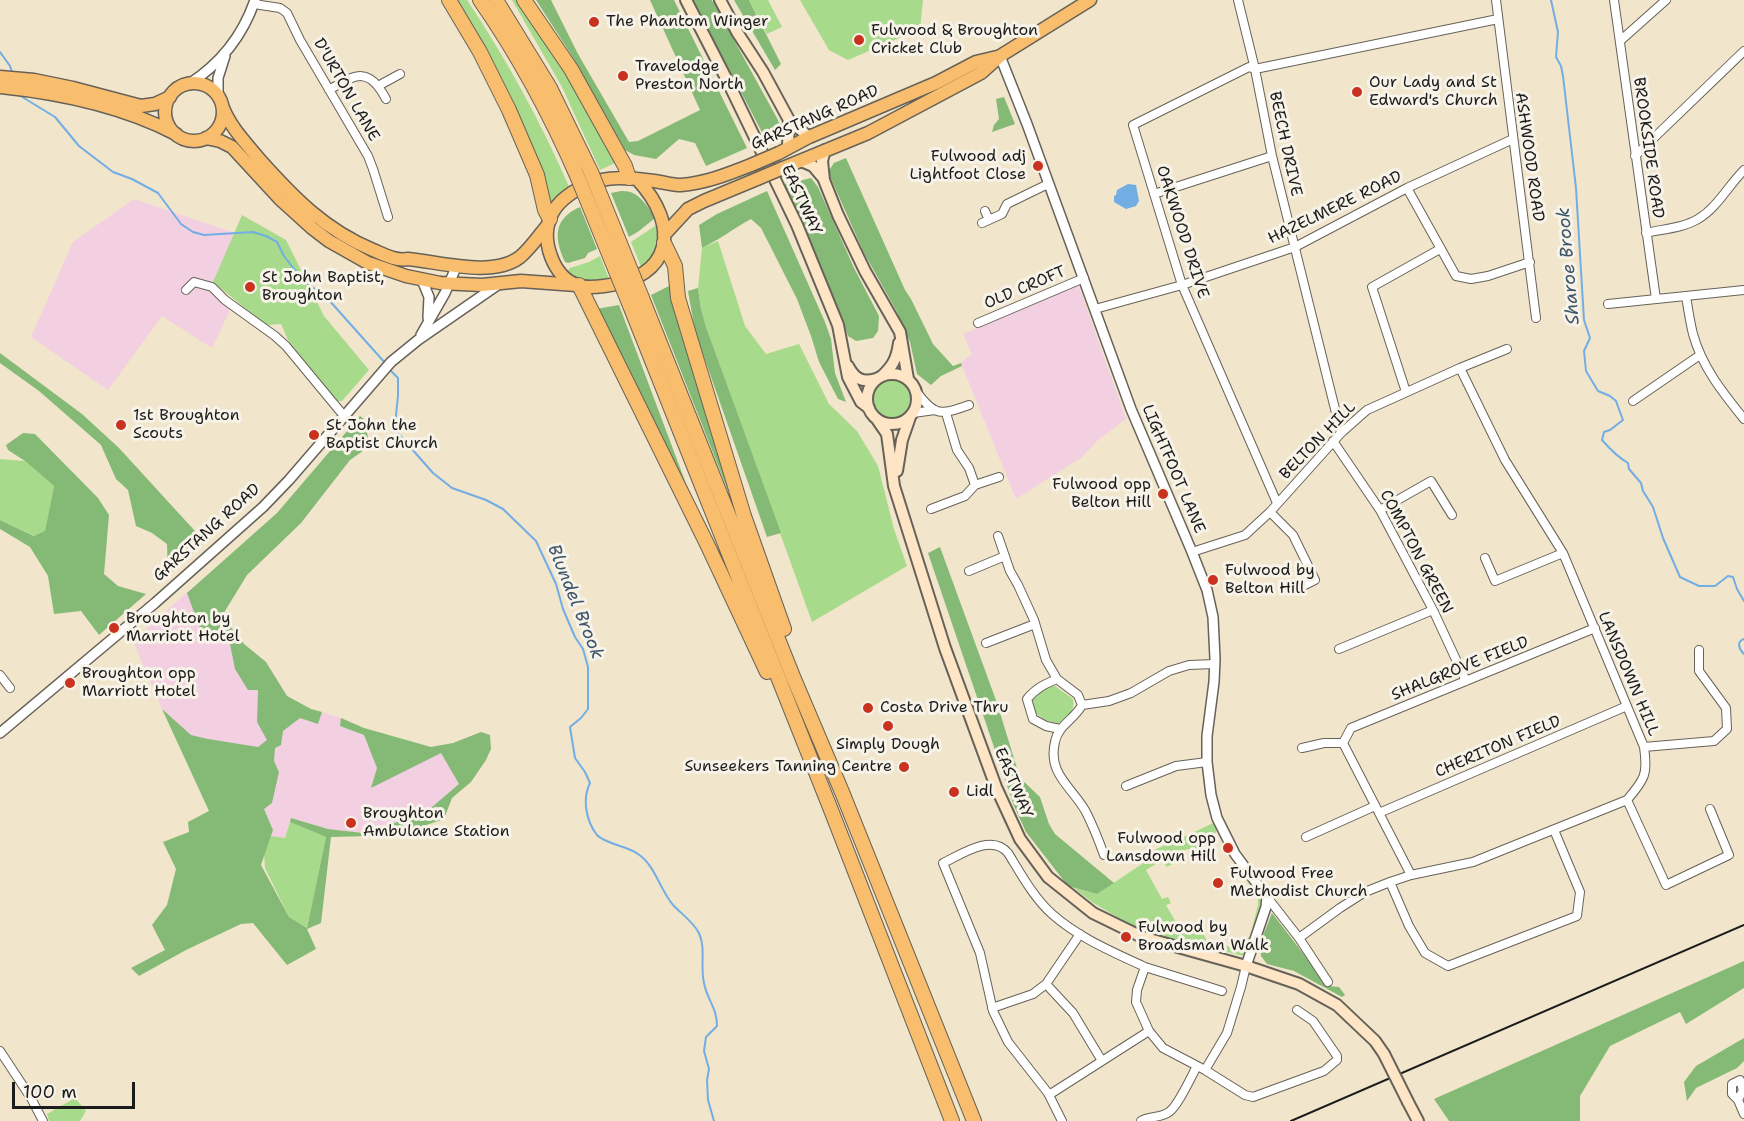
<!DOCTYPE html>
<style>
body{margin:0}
#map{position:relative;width:1744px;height:1121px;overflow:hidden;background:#f1e5cb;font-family:"Shantell Sans",sans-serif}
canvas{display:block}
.scale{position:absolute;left:12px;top:1082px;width:123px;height:27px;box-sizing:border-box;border:3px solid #1c1c1c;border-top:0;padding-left:8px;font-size:18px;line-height:21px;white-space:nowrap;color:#1c1c1c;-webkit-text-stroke:4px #f7f3e8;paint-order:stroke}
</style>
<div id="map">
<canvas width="1744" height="1121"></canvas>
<div class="scale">100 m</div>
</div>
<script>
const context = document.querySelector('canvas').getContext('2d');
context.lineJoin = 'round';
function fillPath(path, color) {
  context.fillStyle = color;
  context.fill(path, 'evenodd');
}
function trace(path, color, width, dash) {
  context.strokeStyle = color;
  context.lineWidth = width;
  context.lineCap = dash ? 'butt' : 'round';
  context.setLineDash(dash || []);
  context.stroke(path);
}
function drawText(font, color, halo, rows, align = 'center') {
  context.font = font + ' "Shantell Sans",sans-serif';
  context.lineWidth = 6;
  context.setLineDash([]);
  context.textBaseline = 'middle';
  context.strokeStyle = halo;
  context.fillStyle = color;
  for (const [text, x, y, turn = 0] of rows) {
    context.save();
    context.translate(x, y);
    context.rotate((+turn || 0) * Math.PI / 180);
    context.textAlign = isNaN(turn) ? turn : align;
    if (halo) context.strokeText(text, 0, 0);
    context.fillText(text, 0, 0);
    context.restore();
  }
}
fillPath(new Path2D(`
 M134 199 235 233 213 282 230 310 212 348 162 316 108 390 31 337 73 242Z
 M1078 284 1126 419 1097 441 1082 457 1016 499 961 363 972 354 963 334Z
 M193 587 230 624 244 644 266 662 287 696 311 709 341 718 340 726 364 735 378 768 372 787 441 752 459 784 432 807 407 819 363 833 328 829 291 818 285 838 271 836 273 830 264 809 208 739 191 735 162 709 133 641Z`), '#f2cfe1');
fillPath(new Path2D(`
 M455 0H467C507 60 541 122 570 189L547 205Z
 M512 0H517C553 52 588 106 615 163L600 170 562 87Z
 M749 0H768L782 27 767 34Z
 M800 0H923L920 29 848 60 829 50Z
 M242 215 286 240 324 316 369 370 342 401H336L333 398 288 340 281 324 266 325 213 282Z
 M658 224 660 248 646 264 641 267 631 242Z
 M718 241 745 326 766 354 799 344 829 404 857 431 878 466 894 529 907 566 812 622 706 327 701 309 698 288 702 248Z
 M600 256 609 279C593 281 579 285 568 270L570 268 589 262Z
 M873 399a19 19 0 1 1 38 0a19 19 0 1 1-38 0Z
 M0 459 25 461 54 486 45 532 35 536 0 520Z
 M1055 686 1073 699C1075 712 1069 716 1060 724L1045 720 1034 712 1031 702C1037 691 1043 688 1055 686Z
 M290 822 326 837 307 928 289 917 265 868 264 852 271 836 285 838Z
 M1213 823 1217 831 1206 842 1194 850 1187 849 1176 855 1174 863 1167 867 1162 860 1146 870 1162 899 1168 897 1171 903 1166 905 1167 907 1177 924 1183 923 1188 927 1198 924 1207 941 1239 949 1243 939 1250 937 1258 905V898L1230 855 1222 839 1261 898 1260 916 1248 953 1244 956 1181 941 1132 926 1092 902 1074 888 1097 894 1142 864 1144 855C1166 844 1190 835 1213 823Z
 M75 1098 86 1111 80 1121H49L47 1114Z`), '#a7da8a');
fillPath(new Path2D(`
 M536 0H551L578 54 629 142 638 141 700 110 650 0H674L747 148 706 166 695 143 679 139 656 159 634 155 625 150 572 56Z
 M693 0H712L778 120 781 130 779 134 766 140Z
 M734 0H749L781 64 775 70Z
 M1004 97 1015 124 992 132 994 125 999 119 996 99Z
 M846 158 905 290 911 299 933 344 953 366 961 363 962 366 941 376 931 385 917 374 910 342 897 312 864 253 828 172 834 163Z
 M811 178 818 187 854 268 879 316 878 331 873 338 856 341 848 336 843 321 783 185Z
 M621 191C638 190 646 204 655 218L639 231 629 237 611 193Z
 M767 191 825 322 831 339 835 373 846 402 838 399 819 362 811 336 797 299 761 228 751 219C734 228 719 240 702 248L699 225 717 214Z
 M580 207 597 249 588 253 585 258 568 263 565 262C554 238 553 219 580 207Z
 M673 284 745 534 651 295Z
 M698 288 701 309 706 327 781 533 767 537 695 331 688 291Z
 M619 305 694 505 596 309Z
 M0 353 82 414 119 448 205 542 168 575 167 544 152 533 136 526 128 490 116 479 101 445 39 391 0 363Z
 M360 416 364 419 370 446 350 460 301 523 247 575 222 616 244 644 266 662 287 696 311 709 322 712 318 724 300 718 283 731 281 745 275 748 274 761 279 772 272 803 264 809 273 830 261 865 289 917 307 928 326 837 290 822 291 818 328 829 363 833 407 819 432 807 459 784 441 753 371 788 377 768 364 735 340 726 341 718 364 728 431 747 453 743 481 732 490 735 491 749 486 760 471 782 452 798 444 819 406 832 372 836 331 837 321 923 307 929 316 949 287 965 253 923 241 924 186 950 139 976 131 968 165 950 152 925 167 905 176 869 163 842 189 832 188 822 209 811 162 709 191 735 208 739 258 747 267 740 257 722 258 690H248L235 669 229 639 202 634 187 593 277 513Z
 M23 433 35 434 98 498 109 515 104 574 118 586 146 594 99 635 81 611 54 614 48 576 30 547 0 529V520L34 536 45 531 54 486 25 461 8 450 6 445Z
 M940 547 997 703 1020 778 1040 797 1049 824 1055 834 1114 883 1097 894 1068 886 1026 832 1014 806 928 553Z
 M1272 913 1325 982 1328 986 1339 987 1345 995 1342 997 1294 971 1267 964 1261 956 1260 943Z
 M1744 961V988L1686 1024 1680 1012 1610 1046 1580 1096V1121H1449L1434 1099Z
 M1744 1038V1061L1737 1068 1696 1088 1687 1101 1684 1082 1696 1066Z`), '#85ba76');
fillPath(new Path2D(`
 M1128 184 1136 185 1139 201 1136 206 1126 209 1114 202V196L1116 195 1117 190Z`), '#72aee4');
trace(new Path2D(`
 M1551 0 1558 32 1556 57 1561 66 1563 76 1576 188 1584 320 1590 338 1584 351 1586 371 1598 391 1610 396 1616 401 1623 420 1610 430 1604 432 1602 440C1609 448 1619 458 1628 463L1629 469 1641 483 1643 491 1653 507 1663 538 1680 577 1699 586H1715L1728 576 1733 577 1737 589 1744 601
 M0 52 10 66 12 72
 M19 95 55 117 79 146 113 172 132 179 158 193 181 224 193 232 204 235 253 232 266 236 277 242 284 256 294 269 307 283 328 299 386 364
 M389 369 398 378V396L396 415 397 432 433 473 452 488 486 500 503 509 536 541 556 584 563 609 575 637 583 649 588 667V709L581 718 570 727 575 758 585 772 590 783C582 799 586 821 597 835 605 844 628 846 638 854 656 866 660 891 674 906 683 915 693 922 699 933 706 948 700 967 704 983 707 1000 717 1007 717 1026L706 1037 704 1051 709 1069 707 1080 708 1100 714 1121
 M1744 639C1736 642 1739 649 1744 654`), '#72aee4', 2);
const minor = new Path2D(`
 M1238 0 1255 69 1272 156 1341 433
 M1496 0 1536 318
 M1614 0 1656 299
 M254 4 280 8 287 13 300 40 368 156 373 169 388 217
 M1620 41 1666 0
 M378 86 400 74
 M329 90C356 74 369 66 386 99
 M1635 156 1744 51
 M1407 188 1456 276 1471 279 1488 276 1530 262
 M1154 194 1272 156
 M985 211 989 220
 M982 223 1002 214 1007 204 1048 184
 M1646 233C1663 229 1683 228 1698 219 1717 208 1728 186 1744 170
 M186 290 194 282 212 287 225 300 275 336 286 346 344 416
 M1686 296C1688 309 1690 322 1693 334 1702 367 1723 393 1744 419
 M1608 304 1744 290
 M1095 309 1182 285 1295 247 1407 188 1513 139
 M978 323 1084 278
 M916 391C935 417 941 415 969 405
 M1406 392 1372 287 1440 249
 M1633 401 1700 355
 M913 413 935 410
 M1333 441 1380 510 1433 610 1466 681
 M975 485 999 477
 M1277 503 1182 285 1133 125 1249 67 1255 69 1498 19
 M931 509 965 496 975 485 969 468 957 450 946 413
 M1380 510 1431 481 1452 515
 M1270 512 1293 535 1315 580 1301 587
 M998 536 1010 571 1018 585 1034 620 1046 660 1057 679 1078 695 1082 705C1075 719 1058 725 1055 742 1047 774 1073 788 1086 812 1093 826 1099 841 1104 855
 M1192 552 1245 535 1270 512 1341 433 1367 410 1460 368 1507 349
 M1485 558 1495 581 1563 553
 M969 571 1005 556
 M986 643 1035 624
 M1339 649 1433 610
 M0 675 10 688
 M1057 679C1045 684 1036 688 1027 699L1033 719 1046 726 1060 729
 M1082 705 1109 701 1131 693 1169 671 1189 665 1215 664
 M1343 743 1351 728 1595 628
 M1343 743 1411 875
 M1644 747 1714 741 1727 729 1726 708 1699 671V650
 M1302 748 1324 743H1343
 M1126 786 1176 766 1207 762
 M1627 800 1666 885 1729 855 1710 809
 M1379 813 1627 706
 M1306 837 1375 806
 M1390 882 1409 926 1425 953 1448 966 1577 916 1580 892 1554 830
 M1267 897 1299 938 1328 982
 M1299 938 1340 908 1365 892 1390 882 1411 875 1473 862 1627 800C1645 779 1648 774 1644 747L1563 553 1505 460 1460 368
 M1046 984 1073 1013 1102 1061
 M1222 991 1145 967 1137 990 1136 1002 1149 1031 1163 1048 1205 1070 1245 1095 1253 1097 1324 1071 1337 1060V1056L1313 1021 1297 1010
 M992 1008 1033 994 1046 984 1080 934
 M0 1051 31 1098 43 1121
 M1205 1070 1227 1033 1241 987 1246 966
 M1048 1093H1052L1149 1031
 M1738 1100 1743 1090 1740 1080 1732 1084V1094L1738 1100 1744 1114
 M1062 1121 1048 1093 1008 1042 993 1011 980 953 943 863C962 854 992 833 1008 853 1021 874 1034 898 1052 914 1079 938 1113 952 1145 967
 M1141 1121C1149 1116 1161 1118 1169 1112 1178 1106 1191 1077 1197 1066`);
const tertiary = new Path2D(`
 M1000 56 1027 124 1131 409 1192 552 1207 590 1213 617 1215 659 1214 682 1207 736V762L1211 795 1217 818 1235 854 1267 897 1266 907 1246 966
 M189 84C220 64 243 35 255 0
 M218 96V78L225 56
 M422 280 429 297 428 318
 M421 335 445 293 457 265
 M0 733 155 603 263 507 289 480 391 362 418 340 499 284`);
const secondary = new Path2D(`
 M686 0 728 82 797 225 838 325 848 377 861 402 869 408
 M720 0 737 32 763 72 789 120 809 137
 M788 147 789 120
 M825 150 822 161 824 180 838 215 865 271 900 332 908 379
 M801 161 813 166 824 179
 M848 366C855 379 862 383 876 379
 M867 399a25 25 0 1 1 50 0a25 25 0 1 1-50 0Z
 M882 376C893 366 897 358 899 343
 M876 418 887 434 894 486 945 648 996 787 1020 839 1048 877 1093 913 1142 937 1246 966 1299 984 1337 1005 1375 1041 1384 1054
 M897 471 902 440 910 417
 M1408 1102 1418 1121`);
const primary = new Path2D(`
 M0 77 34 80 73 88 141 106 155 104 170 97
 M165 112a29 29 0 1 1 58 0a29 29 0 1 1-58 0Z
 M0 87C60 93 122 106 176 134
 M223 108C231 128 246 143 260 160 294 198 325 230 373 250 385 255 395 261 408 259 440 262 493 278 520 257 531 248 539 235 548 225
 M206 138 220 141 232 147 280 199 312 228 329 241 368 263 406 276 440 283 482 285 521 281 576 285`);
const trunk = new Path2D(`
 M779 153 809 137 936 83 976 62 997 57
 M783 168 868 133 981 73 1000 56 1090 0
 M637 179C681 226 673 278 604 286 596 287 585 288 577 285 553 277 541 240 550 218 556 202 571 192 586 185 607 175 631 178 654 181 663 182 672 185 681 185 706 183 728 174 751 165
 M664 235 688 209 704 201 757 179`);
const motorway = new Path2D(`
 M449 0 480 52 509 110 537 175 545 210 550 219
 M480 0C519 56 551 116 578 178
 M496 0 550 88 591 172
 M524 0 571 69 625 166 629 178
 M664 243 675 266 678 298 744 516 784 629
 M579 285 707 544 767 672
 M642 298 794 679 842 792 974 1121
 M629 303 831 810 952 1121`);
trace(minor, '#676259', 10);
trace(tertiary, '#676259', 12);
trace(secondary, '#676259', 14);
trace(primary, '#676259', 15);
trace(trunk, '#676259', 15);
trace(motorway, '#676259', 16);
trace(minor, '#fff', 8);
trace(tertiary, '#fff', 9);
trace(secondary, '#fde5c5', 10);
trace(primary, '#f9be6d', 12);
trace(trunk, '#f9be6d', 12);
trace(motorway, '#f9be6d', 14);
trace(new Path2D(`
 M1291 1121 1744 925`), '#1c1c1c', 2);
const secondaryBridge = new Path2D(`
 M1384 1054 1408 1102`);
const trunkBridge = new Path2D(`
 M751 165 779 153
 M757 179 783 168`);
const motorwayBridge = new Path2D(`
 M591 172 642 298
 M578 178 629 303`);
trace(secondaryBridge, '#676259', 14, []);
trace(trunkBridge, '#676259', 15, []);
trace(motorwayBridge, '#676259', 16, []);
trace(secondaryBridge, '#fde5c5', 10);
trace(trunkBridge, '#f9be6d', 12);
trace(motorwayBridge, '#f9be6d', 14);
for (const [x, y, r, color] of [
 [594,22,6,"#c8321e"],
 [859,40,6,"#c8321e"],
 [623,76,6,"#c8321e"],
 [1357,92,6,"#c8321e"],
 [1038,166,6,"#c8321e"],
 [250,287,6,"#c8321e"],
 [121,425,6,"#c8321e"],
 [314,435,6,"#c8321e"],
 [1163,494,6,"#c8321e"],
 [1213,580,6,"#c8321e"],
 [114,628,6,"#c8321e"],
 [70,683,6,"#c8321e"],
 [868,708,6,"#c8321e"],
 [888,726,6,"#c8321e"],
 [904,767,6,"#c8321e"],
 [954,792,6,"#c8321e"],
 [351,823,6,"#c8321e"],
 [1228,848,6,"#c8321e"],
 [1218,883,6,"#c8321e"],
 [1126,937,6,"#c8321e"]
]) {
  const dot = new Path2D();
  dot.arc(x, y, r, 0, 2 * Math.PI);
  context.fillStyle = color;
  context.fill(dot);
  trace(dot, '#f7f3e8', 2);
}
drawText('16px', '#1c1c1c', '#f7f3e8', [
 ["The Phantom Winger",606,22],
 ["Fulwood & Broughton",871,31],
 ["Cricket Club",871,49],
 ["Travelodge",635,67],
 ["Preston North",635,85],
 ["Our Lady and St",1369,83],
 ["Edward's Church",1369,101],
 ["Fulwood adj",1026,157,"right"],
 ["Lightfoot Close",1026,175,"right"],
 ["St John Baptist,",262,278],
 ["Broughton",262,296],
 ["1st Broughton",133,416],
 ["Scouts",133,434],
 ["St John the",326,426],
 ["Baptist Church",326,444],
 ["Fulwood opp",1151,485,"right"],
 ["Belton Hill",1151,503,"right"],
 ["Fulwood by",1225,571],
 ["Belton Hill",1225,589],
 ["Broughton by",126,619],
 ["Marriott Hotel",126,637],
 ["Broughton opp",82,674],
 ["Marriott Hotel",82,692],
 ["Costa Drive Thru",880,708],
 ["Simply Dough",888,745,"center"],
 ["Sunseekers Tanning Centre",892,767,"right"],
 ["Lidl",966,792],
 ["Broughton",363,814],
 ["Ambulance Station",363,832],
 ["Fulwood opp",1216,839,"right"],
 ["Lansdown Hill",1216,857,"right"],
 ["Fulwood Free",1230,874],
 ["Methodist Church",1230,892],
 ["Fulwood by",1138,928],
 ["Broadsman Walk",1138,946]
], 'left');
drawText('16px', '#1c1c1c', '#f7f3e8', [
 ["D'URTON LANE",346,90,60],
 ["GARSTANG ROAD",815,118,-24],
 ["BEECH DRIVE",1285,144,78],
 ["BROOKSIDE ROAD",1648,148,82],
 ["ASHWOOD ROAD",1529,157,82],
 ["EASTWAY",801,200,65],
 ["HAZELMERE ROAD",1335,208,-26],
 ["OAKWOOD DRIVE",1182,232,72],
 ["OLD CROFT",1025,288,-23],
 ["BELTON HILL",1318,441,-46],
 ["LIGHTFOOT LANE",1173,469,67],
 ["GARSTANG ROAD",207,533,-42],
 ["COMPTON GREEN",1416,552,62],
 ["SHALGROVE FIELD",1460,669,-22],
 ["LANSDOWN HILL",1628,674,67],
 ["CHERITON FIELD",1498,747,-23],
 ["EASTWAY",1013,783,67]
]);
drawText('italic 18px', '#3e566c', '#f7f3e8', [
 ["Sharoe Brook",1569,266,-95],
 ["Blundel Brook",575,602,68]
]);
</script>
